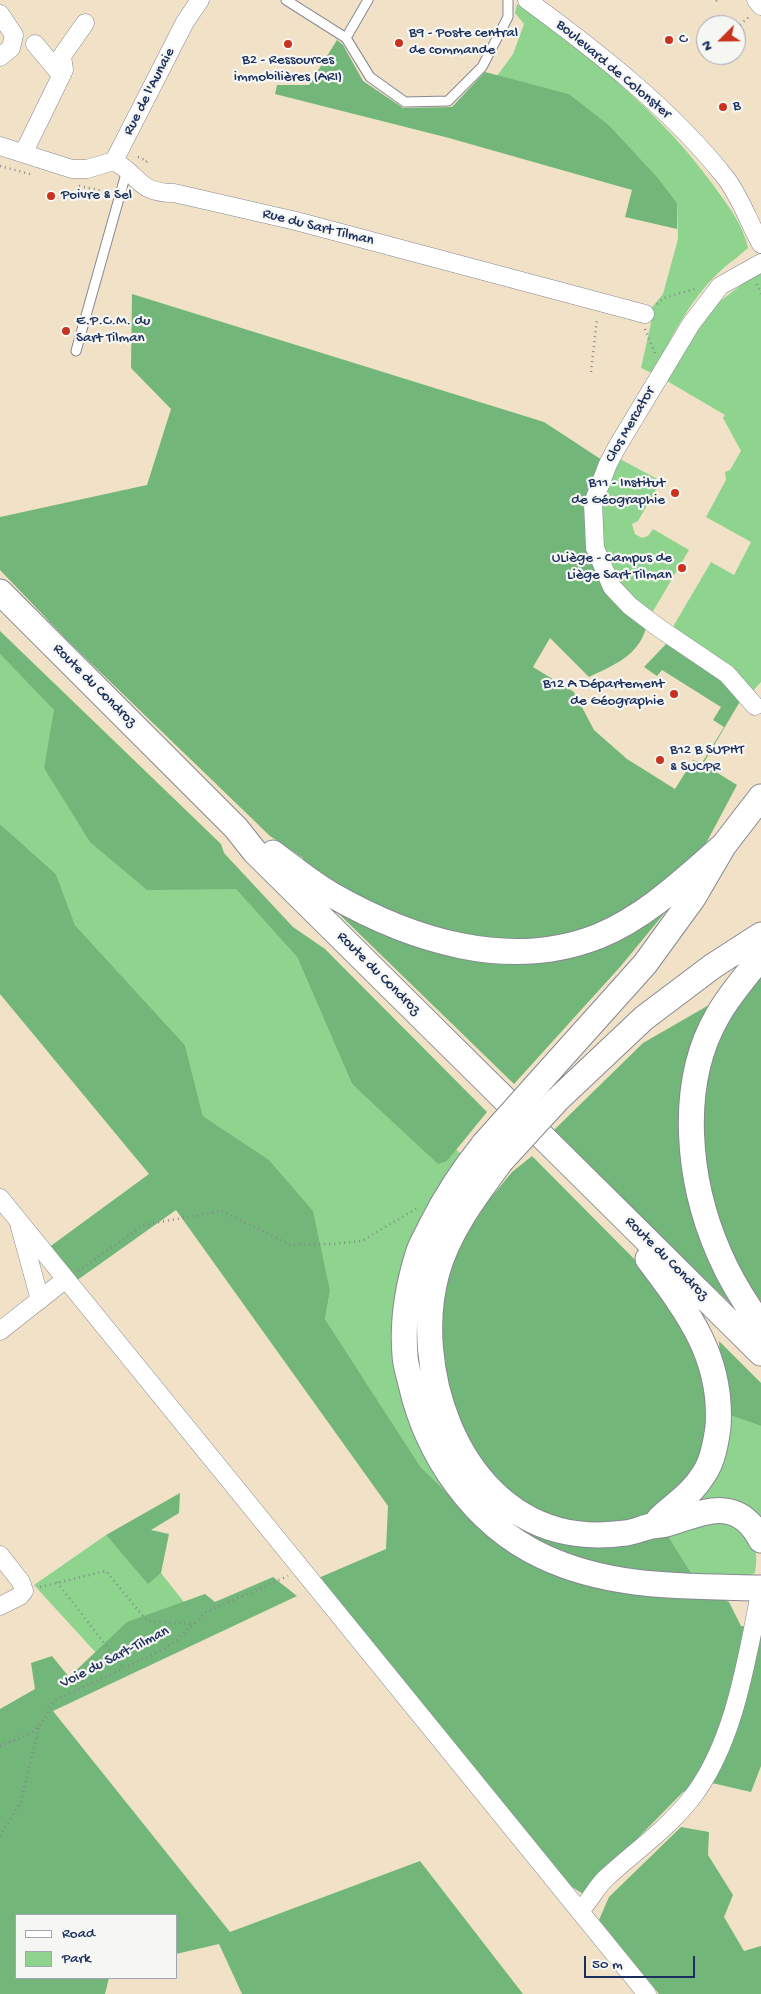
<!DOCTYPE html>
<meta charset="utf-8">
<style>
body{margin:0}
#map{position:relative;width:761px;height:1994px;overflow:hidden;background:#f1e2c7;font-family:"Gochi Hand",sans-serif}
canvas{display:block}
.legend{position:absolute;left:15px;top:1914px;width:162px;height:65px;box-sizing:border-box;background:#f6f6f2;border:1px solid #9ea6b7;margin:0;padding:6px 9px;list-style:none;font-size:15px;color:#1b2f5e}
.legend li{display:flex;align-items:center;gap:10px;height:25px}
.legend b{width:25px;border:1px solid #9ea6b7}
.north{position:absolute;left:696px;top:15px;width:50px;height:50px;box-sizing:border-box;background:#f6f6f2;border:1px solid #9ea6b7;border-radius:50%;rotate:247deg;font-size:14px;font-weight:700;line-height:20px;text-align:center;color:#1b2f5e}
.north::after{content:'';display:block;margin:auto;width:18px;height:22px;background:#c8321e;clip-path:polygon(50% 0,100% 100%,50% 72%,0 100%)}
.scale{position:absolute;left:584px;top:1956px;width:111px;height:22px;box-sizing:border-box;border:2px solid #1b2f5e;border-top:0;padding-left:6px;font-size:15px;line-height:18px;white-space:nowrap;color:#1b2f5e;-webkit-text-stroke:4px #f6f6f2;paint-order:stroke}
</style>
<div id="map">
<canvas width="761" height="1994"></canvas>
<ul class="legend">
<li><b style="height:6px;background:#fff"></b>Road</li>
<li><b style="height:14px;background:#8fd48e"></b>Park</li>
</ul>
<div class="north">N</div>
<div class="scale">50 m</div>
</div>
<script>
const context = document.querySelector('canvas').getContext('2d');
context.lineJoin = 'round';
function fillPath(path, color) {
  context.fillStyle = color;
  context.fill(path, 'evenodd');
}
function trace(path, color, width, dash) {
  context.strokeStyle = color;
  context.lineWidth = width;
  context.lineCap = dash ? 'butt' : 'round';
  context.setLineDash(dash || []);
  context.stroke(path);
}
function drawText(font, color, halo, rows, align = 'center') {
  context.font = font + ' "Gochi Hand",sans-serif';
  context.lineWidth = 4.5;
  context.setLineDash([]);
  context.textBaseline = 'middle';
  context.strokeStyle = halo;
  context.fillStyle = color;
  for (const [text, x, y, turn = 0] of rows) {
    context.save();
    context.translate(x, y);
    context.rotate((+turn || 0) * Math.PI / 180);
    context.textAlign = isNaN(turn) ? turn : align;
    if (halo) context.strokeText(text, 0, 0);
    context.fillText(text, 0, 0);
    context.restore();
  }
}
fillPath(new Path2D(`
 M517 4C591 56 661 113 714 186 728 206 743 224 748 248 741 254 734 260 727 265 694 293 671 335 654 374L641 368 653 314 650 310 663 294 678 239 677 203 659 179 609 125 569 94 497 76 513 54 524 24 515 13Z
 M761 274V682L753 691 674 633V625L711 562 734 575 751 542 706 517 726 480 725 472 730 470 741 451 723 418 725 415 667 381 695 328 714 306 754 275Z
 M620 459 661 481 638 521 632 524 635 534 642 538 648 536 653 529 689 550 652 613 636 604 617 583 605 560 597 510Z
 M0 654 55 710 44 768 236 888 297 957 352 1084 447 1161 456 1149 463 1156 396 1344 469 1515 420 1466 325 1319 330 1291 268 1159 203 1116 185 1045 75 925 56 874 0 824Z
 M732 1416 761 1426V1527L698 1503C720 1472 725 1453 732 1416Z
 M723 1515C747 1534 761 1539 755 1573L744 1577 693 1576 665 1531Z
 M106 1535 148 1583 161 1573 195 1616 108 1666 34 1585Z`), '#8fd48e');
fillPath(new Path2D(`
 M337 40 343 45 363 81 403 108 452 107 485 72 569 94 609 125 659 179 677 203V229L625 217 632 190 449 138 275 94 277 85H309Z
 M132 294 544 422 602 460 589 547 646 628C638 656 614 665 589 677L550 638 533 667 574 692 594 730 627 759 675 789 693 760 702 763 724 727 713 720 721 707 662 670 657 676 644 667 667 643 722 679 742 698 703 764 737 785 677 898 620 967 514 1084 304 880 303 858 270 836 68 641 0 570V517L147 485 171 409 131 368Z
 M0 631 221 844 224 853 293 927 325 949 487 1112 447 1161 438 1164 352 1084 297 957 236 889 147 890 90 842 44 768 54 710 0 654Z
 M0 824 56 874 75 925 185 1045 203 1116 268 1159 313 1211 330 1291 325 1319 420 1466 469 1515 535 1564 713 1594 729 1602 741 1626 761 1627V1766L751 1792 712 1783 683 1792 583 1894 561 1880 316 1579 386 1549 388 1506 176 1210 76 1281 48 1248 149 1174 0 994Z
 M761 975V1332L645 1223 553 1131 643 1043Z
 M532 1156 659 1284 704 1358 708 1449 660 1514 623 1526 580 1527 545 1515 513 1496 482 1465 462 1430 447 1394 440 1345 444 1298 454 1255 473 1219 512 1172Z
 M719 1341 761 1383V1426L732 1416 720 1362Z
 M180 1493 179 1513 151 1530 169 1534 161 1573 148 1584 106 1535Z
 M533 1530 665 1531 693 1576 607 1571 525 1540Z
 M273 1577 297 1596 53 1711 230 1932 420 1861 523 1994H242L219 1944 176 1954V1915H16V1978H109L105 1994H0V1709L35 1689 31 1663 52 1656 69 1677 127 1622 205 1594 215 1602Z
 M681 1827 709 1832 708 1855 733 1895 724 1917 744 1951 761 1946V1994H659L599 1920 609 1897Z`), '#73b679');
const lane = new Path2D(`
 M286 0 346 38 370 77 405 102 448 101 482 67 508 17V0
 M346 38 368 0
 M76 351 127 170`);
const street = new Path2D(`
 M527 0C598 52 670 108 725 177 740 196 749 223 761 244
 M756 0 761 6
 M0 14 14 35 11 48 0 57
 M35 44 61 75
 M0 146 72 169H87L114 161C141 176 137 193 174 193L296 221 645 314
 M24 152 64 70 62 56 85 23
 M114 161 185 22 200 0
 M755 706 727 674 659 628 630 606 612 587 595 548 593 503 608 464 617 447 691 324 720 286 761 263
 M0 1198 647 1994
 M20 1227 40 1300
 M0 1331 66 1279
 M0 1555 21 1582 24 1591 20 1596 0 1606
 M579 1911C591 1901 595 1888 606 1878 634 1852 665 1831 690 1800 735 1744 747 1657 761 1588`);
const secondary = new Path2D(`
 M0 592 236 828 255 852 761 1353
 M273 853C292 867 311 883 332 895 411 940 509 972 599 936 647 916 685 879 724 845
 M761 957C746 976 730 994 718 1015 677 1085 688 1182 719 1253 730 1279 745 1303 761 1325
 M542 1079 645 964 693 898 724 845 761 797
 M557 1100 644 1018 713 966 761 935
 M484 1144C463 1170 446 1196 431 1226 427 1235 421 1244 418 1254 408 1286 402 1320 405 1355 405 1364 409 1375 411 1384 427 1455 474 1524 542 1556 611 1589 686 1586 761 1588
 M501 1161C476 1195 449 1230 437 1272 411 1366 455 1502 558 1530 581 1536 603 1536 626 1533 634 1532 643 1528 651 1526 656 1525 661 1526 666 1524 703 1513 737 1494 761 1540
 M648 1259C687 1311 723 1357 718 1427 716 1442 713 1461 704 1474 691 1495 676 1503 659 1519`);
trace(lane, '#868892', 11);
trace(street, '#868892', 19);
trace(secondary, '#868892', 27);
trace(new Path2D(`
 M716 1 717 0
 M740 25 749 17
 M138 157 147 161 144 164
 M0 166 30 174
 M79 186 108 192
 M757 284 761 294
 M657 304 664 298 698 288
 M645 329 655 354
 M591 372 597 318
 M78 1271 143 1225 222 1211 291 1245 333 1244 362 1241 417 1208
 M57 1582 124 1669
 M40 1587 106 1571 147 1621 194 1624
 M0 1746C13 1740 29 1737 39 1726 46 1718 48 1708 56 1700L164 1649 177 1640 206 1612 288 1576
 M0 1836 21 1801 39 1726`), '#868892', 2.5, [1, 4]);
trace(lane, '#fff', 9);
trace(street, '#fff', 18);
trace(secondary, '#fff', 25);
const secondaryBridge = new Path2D(`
 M484 1144 542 1079
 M501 1161 557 1100`);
trace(secondaryBridge, '#868892', 27, []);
trace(secondaryBridge, '#fff', 25);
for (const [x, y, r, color] of [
 [669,40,5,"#c8321e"],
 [399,43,5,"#c8321e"],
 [288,44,5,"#c8321e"],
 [723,107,5,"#c8321e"],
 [51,196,5,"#c8321e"],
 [66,331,5,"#c8321e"],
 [675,493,5,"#c8321e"],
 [682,568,5,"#c8321e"],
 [674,694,5,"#c8321e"],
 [660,760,5,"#c8321e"]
]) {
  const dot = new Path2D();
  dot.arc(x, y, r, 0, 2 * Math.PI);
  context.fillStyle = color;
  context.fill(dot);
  trace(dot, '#f6f6f2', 2);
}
drawText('15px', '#1b2f5e', '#f6f6f2', [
 ["B9 - Poste central",409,34],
 ["de commande",409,51],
 ["C",679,40],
 ["B2 - Ressources",288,61,"center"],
 ["immobilières (ARI)",288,78,"center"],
 ["B",733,107],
 ["Poivre & Sel",61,196],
 ["E.P.C.M. du",76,322],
 ["Sart Tilman",76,339],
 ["B11 - Institut",665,484,"right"],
 ["de Géographie",665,501,"right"],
 ["ULiège - Campus de",672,559,"right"],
 ["Liège Sart Tilman",672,576,"right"],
 ["B12 A Département",664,685,"right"],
 ["de Géographie",664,702,"right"],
 ["B12 B SUPHT",670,751],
 ["& SUCPR",670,768]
], 'left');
drawText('15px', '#1b2f5e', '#f6f6f2', [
 ["Boulevard de Colonster",613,70,40],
 ["Rue de l'Aunaie",150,92,-63],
 ["Rue du Sart Tilman",318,228,14],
 ["Clos Mercator",631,425,-60],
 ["Route du Condroz",94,686,45],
 ["Route du Condroz",378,974,45],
 ["Route du Condroz",666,1259,45],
 ["Voie du Sart-Tilman",115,1658,-27]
]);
</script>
